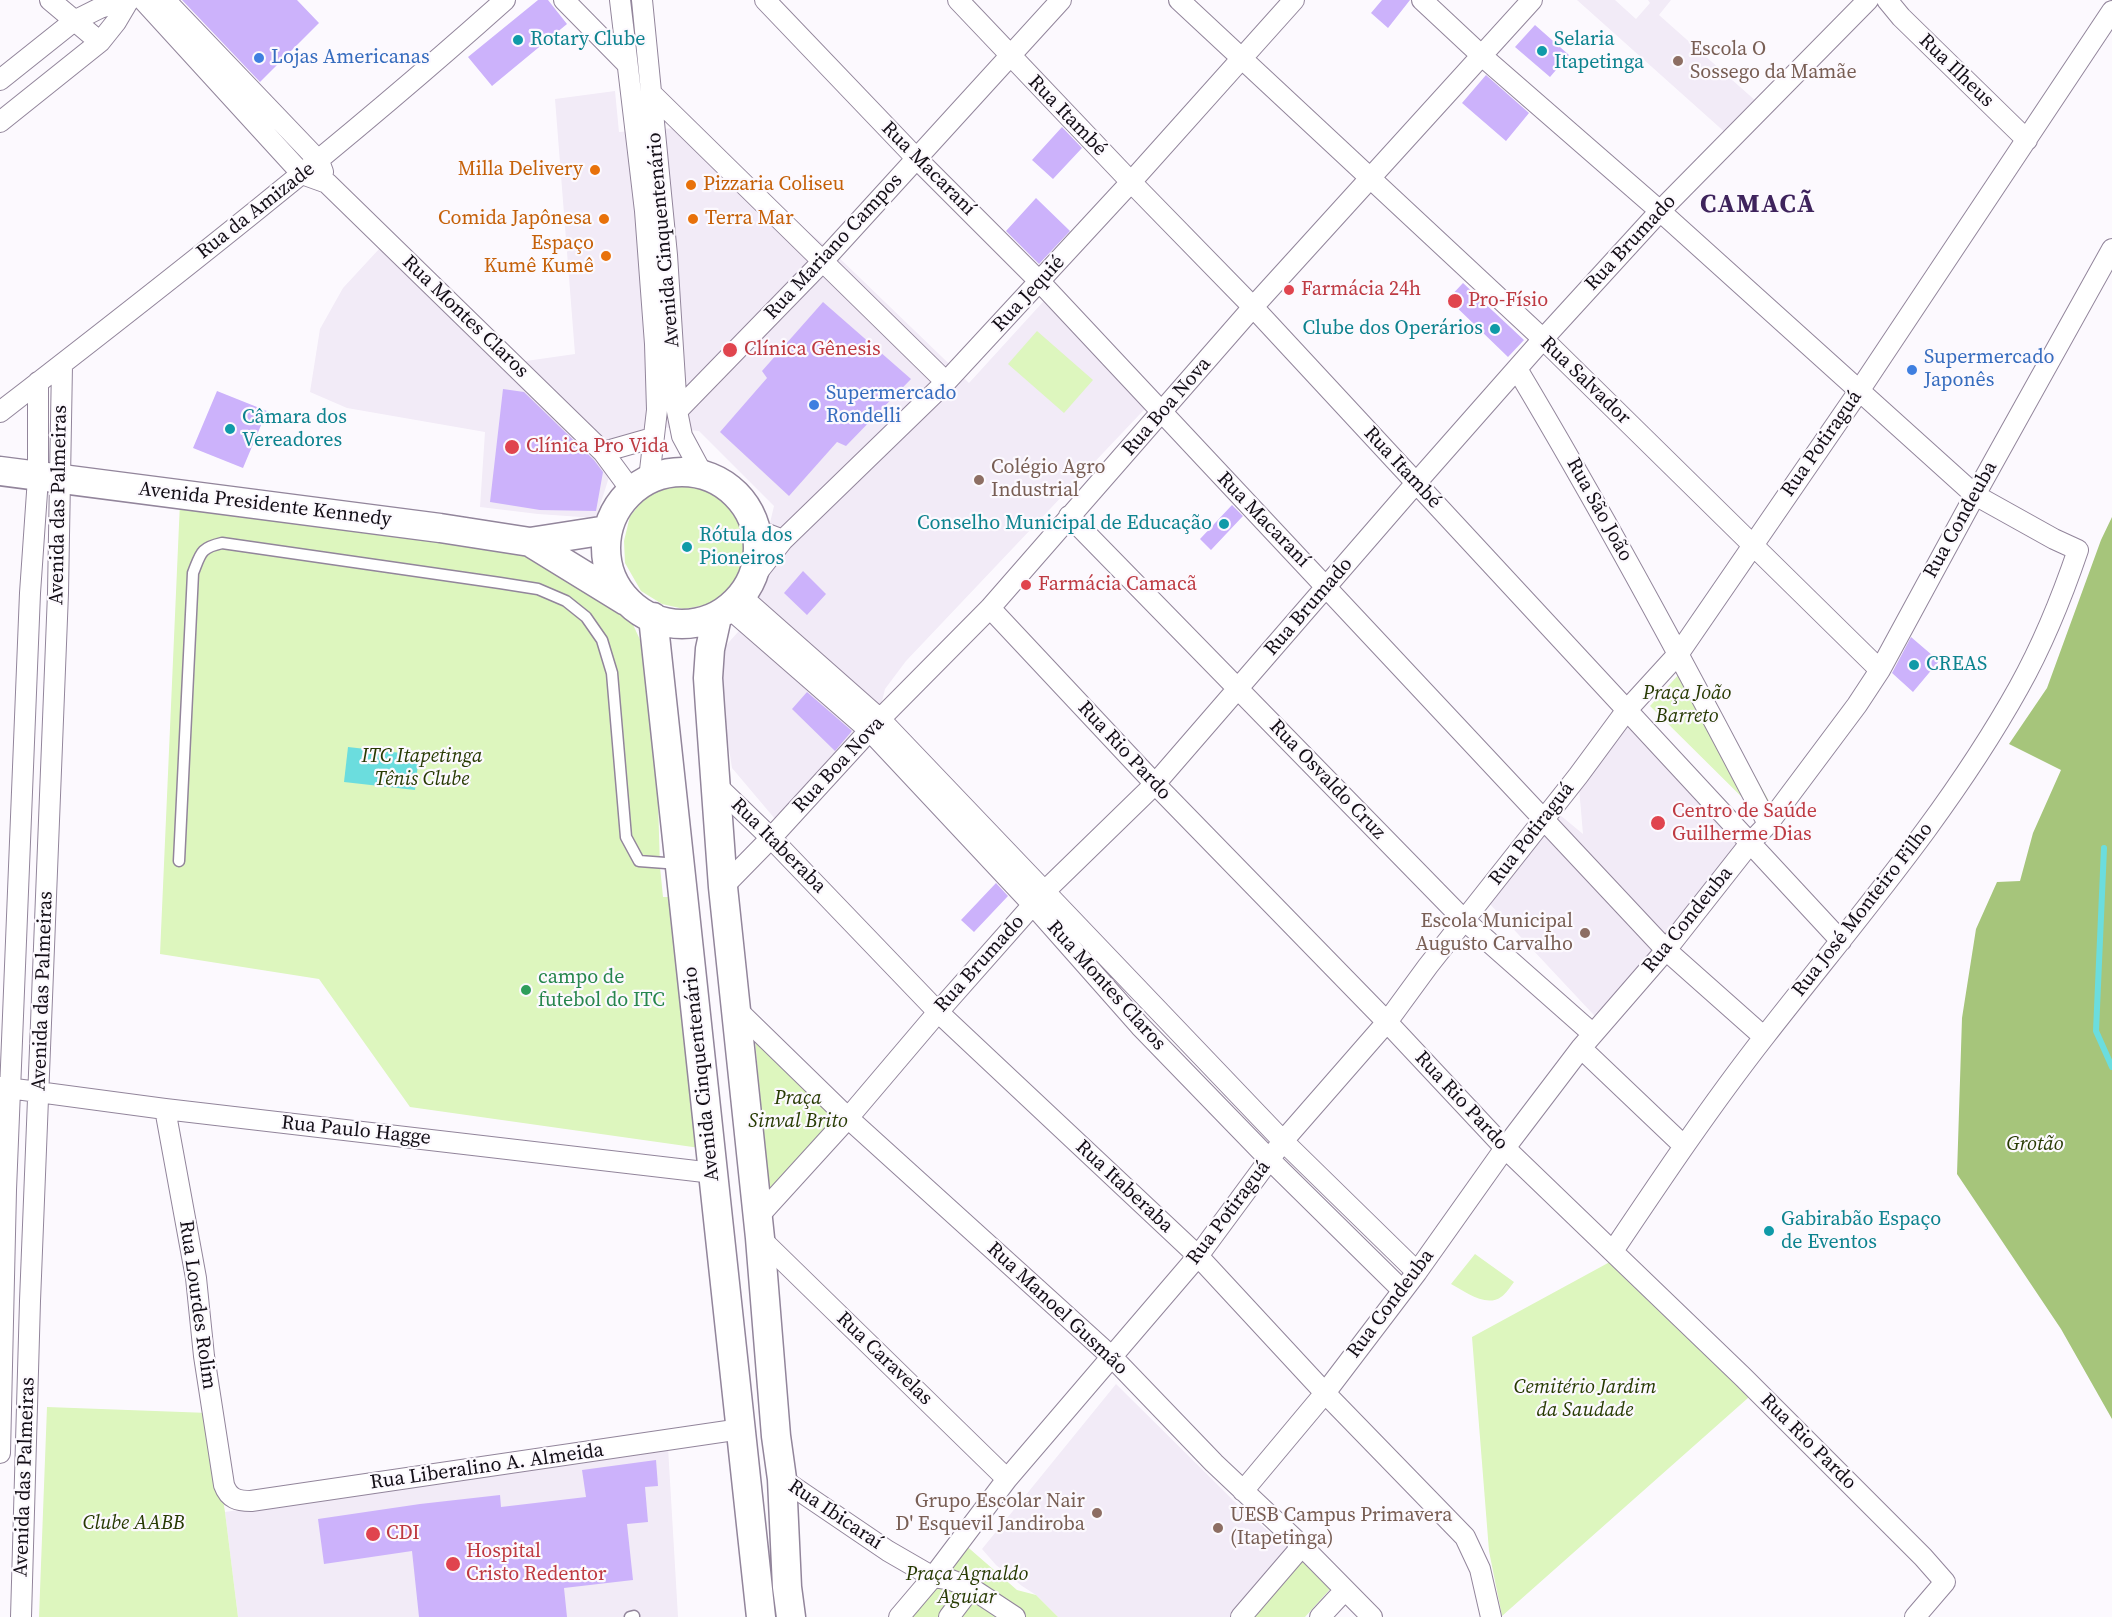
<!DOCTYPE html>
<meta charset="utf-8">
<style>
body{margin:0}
canvas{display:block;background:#fcf9fe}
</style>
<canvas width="2112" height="1617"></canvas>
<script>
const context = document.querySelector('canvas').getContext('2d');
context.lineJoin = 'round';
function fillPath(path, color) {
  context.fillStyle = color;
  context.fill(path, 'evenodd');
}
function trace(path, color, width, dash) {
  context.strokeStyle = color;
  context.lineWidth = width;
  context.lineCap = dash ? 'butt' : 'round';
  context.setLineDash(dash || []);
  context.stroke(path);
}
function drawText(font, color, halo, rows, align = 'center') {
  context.font = font + ' "Source Serif 4",serif';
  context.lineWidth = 4.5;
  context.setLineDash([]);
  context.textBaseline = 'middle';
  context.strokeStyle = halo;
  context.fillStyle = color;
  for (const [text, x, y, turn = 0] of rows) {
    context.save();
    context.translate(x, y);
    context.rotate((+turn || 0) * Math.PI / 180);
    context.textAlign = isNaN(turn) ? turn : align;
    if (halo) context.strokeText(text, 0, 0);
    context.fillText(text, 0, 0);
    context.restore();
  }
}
fillPath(new Path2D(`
 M1577 0H1615L1636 19 1650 3 1648 0H1671L1659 15 1757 102 1728 135Z
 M615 91 619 132 690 127 758 191 832 251 969 383 1052 292 1158 395 906 661 885 689 874 734 781 826 732 768 717 671 721 651 746 623 774 506 699 431 651 426 612 441 610 474 596 518 538 514 480 507 485 432 347 408 310 392 320 329 343 288 392 235 519 362 575 354 555 99Z
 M1626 711 1751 842 1606 1028 1488 902 1554 810 1583 834 1578 776Z
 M1116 1384 1238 1505 1291 1551 1239 1617H1058L1036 1595 1022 1586 996 1565 982 1549Z
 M668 1447 678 1617H238L225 1512Z`), '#f2ebf7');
fillPath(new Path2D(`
 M1037 331 1093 380 1064 413 1008 364Z
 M688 481 708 487 729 505 747 525 750 553 740 577 722 597 705 605 684 609 662 604 641 591 625 563 624 541 630 516 647 496 669 484Z
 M180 502 539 546 623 603 654 670 660 867 663 897H690L714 1150 410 1107 319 979 160 954Z
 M1691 661 1774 810 1766 821 1650 706Z
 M753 1016 848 1108 769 1200Z
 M1475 1254 1514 1282C1510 1287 1506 1294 1501 1297 1486 1308 1464 1291 1451 1284Z
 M1619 1257 1757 1390 1502 1616 1489 1551 1472 1337Z
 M47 1407 209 1413 225 1512 238 1617H39Z
 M963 1543 1017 1590 1036 1595 1058 1617H899Z
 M1300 1560 1332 1587 1305 1617H1253Z`), '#ddf6be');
fillPath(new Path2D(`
 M2112 517V1419L2061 1329 1957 1174 1962 1018 1976 929 1997 882 2020 881 2033 833 2061 770 2009 744 2047 688 2101 540Z`), '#a6c57b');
fillPath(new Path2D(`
 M348 747 419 755 415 790 344 782Z`), '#6bddde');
trace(new Path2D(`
 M2104 848 2096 1031 2112 1067`), '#6bddde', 6);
fillPath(new Path2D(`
 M182 0H297L319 23 260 82Z
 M538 0H548L567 24 492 86 468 57Z
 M1382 0H1410L1388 28 1371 13Z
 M1535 25 1569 55 1550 77 1515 47Z
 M1486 75 1529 113 1506 141 1462 103Z
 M1062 127 1082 148 1053 179 1032 160Z
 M1036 198 1070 231 1039 264 1006 231Z
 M1463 283 1524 340 1508 357 1448 299Z
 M823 302 911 379 846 446 837 442 789 496 720 432 767 378 762 371Z
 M503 389 524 392 594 460 603 472 596 511 540 510 490 502Z
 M217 391 267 411 243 468 193 448Z
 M1232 505 1243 516 1211 550 1200 539Z
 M803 571 826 594 807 615 784 593Z
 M1911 637 1939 661 1913 692 1892 673Z
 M807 692 852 731 835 751 792 709Z
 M996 883 1008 896 974 932 961 920Z
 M656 1460 658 1486 645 1487 648 1522 627 1524 633 1580 564 1588 567 1617H419L412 1551 324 1564 318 1519 420 1504 500 1495 501 1507 586 1497 582 1470Z`), '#ccb2fb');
const lane = new Path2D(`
 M179 861 193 573C201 553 200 548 222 543L500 583 538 589 566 601 586 617 602 640 612 673 626 837 639 861 679 864
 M630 1617 634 1616`);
const street = new Path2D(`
 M50 0 100 42
 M143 0 302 174 327 183 603 452 631 490
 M165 0 319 161 323 172
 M564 0 627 64
 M620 0 645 211 655 344 657 410 649 479
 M642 0 667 255 677 411 682 436 703 475
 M765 0 917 159 1040 282 1666 950 1764 1037
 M958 0 1131 182 1253 307 1841 941
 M1179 0 1543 339 1880 670
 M1422 0 1482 56 1660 211 1975 495 2054 539 2078 550C2062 597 2043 644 2019 687 1949 813 1853 923 1765 1036 1711 1105 1662 1178 1613 1251
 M1887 0 1901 17 2027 140
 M0 80 74 21 100 8 125 0
 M652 94 946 382
 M0 122 100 42 116 22 129 0
 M1517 369C1606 518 1688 670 1768 824
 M677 411 823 261 1061 0
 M0 412C172 279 343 145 505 0
 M603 452 652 438
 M1069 516 1464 920 1593 1034
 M757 530 783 540
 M753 578 783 540 946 382 1131 182 1294 0
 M742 597 880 719 1283 1141 1417 1272
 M990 608 1155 784 1387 1022 1505 1148 1744 1378 1923 1557 1945 1582 1915 1617
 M730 609 870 731 1033 905 1140 1026 1269 1159 1402 1290
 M716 785 771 838 938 1012 1198 1256 1325 1393 1465 1537 1480 1569 1491 1617
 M723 887 771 838 880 719 990 608 1253 307 1532 0
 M735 1008 848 1118 1113 1358 1214 1463 1302 1546 1372 1617
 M1581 1048 1684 1146
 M0 1087 165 1109 713 1173
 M165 1109 196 1278 204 1356 224 1485C229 1499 238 1501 251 1501L741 1429
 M756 1219 848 1118 938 1012 1045 891 1155 784 1416 483 1543 339 1660 211 1868 0
 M760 1238 1007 1479
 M0 1453 6 1190 30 593 38 478V382
 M782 1479 888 1551 933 1577 951 1580 971 1588 1015 1617
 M1243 1491 1325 1393 1417 1272 1505 1148 1581 1048 1666 950 1751 842 1768 824 1857 705 1880 670 1975 495 2112 249
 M21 1617 30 1301 58 593 62 365
 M899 1617 933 1577 1007 1479 1198 1256 1283 1141 1387 1022 1428 966 1578 776 1626 711 1679 653 1859 391 2112 11
 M949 1617 971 1588
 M1241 1617 1302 1546
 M1320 1617 1345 1590`);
const secondary = new Path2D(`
 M0 471 440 528 530 542 607 530
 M606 548a76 76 0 1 1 152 0a76 76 0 1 1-152 0Z
 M530 542 626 601
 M653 617 761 1617
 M717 617 710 649 708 678 710 708 723 887 760 1238 776 1436 782 1479 787 1587 791 1617`);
trace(lane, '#92859b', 13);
trace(street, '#92859b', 22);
trace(secondary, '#92859b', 31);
trace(lane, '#fff', 10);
trace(street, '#fff', 20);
trace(secondary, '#fff', 28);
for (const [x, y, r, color] of [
 [518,40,6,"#0f9aa8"],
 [1542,51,6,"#0f9aa8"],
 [259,58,6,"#3f7fe0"],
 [1678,61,6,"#8d6e63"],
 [595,170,6,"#e8710a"],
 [691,185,6,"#e8710a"],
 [604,219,6,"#e8710a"],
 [693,219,6,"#e8710a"],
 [606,256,6,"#e8710a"],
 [1289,290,6,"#e0444e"],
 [1455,301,8,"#e0444e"],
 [1495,329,6,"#0f9aa8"],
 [730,350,8,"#e0444e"],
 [1912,370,6,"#3f7fe0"],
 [814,405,6,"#3f7fe0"],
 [230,429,6,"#0f9aa8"],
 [512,447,8,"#e0444e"],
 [979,480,6,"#8d6e63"],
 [1224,524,6,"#0f9aa8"],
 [687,547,6,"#0f9aa8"],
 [1026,585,6,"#e0444e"],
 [1914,665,6,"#0f9aa8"],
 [1658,823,8,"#e0444e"],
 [1585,933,6,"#8d6e63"],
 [526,990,6,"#2e9e5b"],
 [1769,1231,6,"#0f9aa8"],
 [1097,1513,6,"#8d6e63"],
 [1218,1528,6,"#8d6e63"],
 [373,1534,8,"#e0444e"],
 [453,1564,8,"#e0444e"]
]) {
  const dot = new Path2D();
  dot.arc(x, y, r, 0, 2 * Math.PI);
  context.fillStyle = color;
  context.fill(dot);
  trace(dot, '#fcf9fe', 2);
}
drawText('20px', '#0d838f', '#fcf9fe', [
 ["Rotary Clube",530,40],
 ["Selaria",1554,40],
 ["Itapetinga",1554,63],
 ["Clube dos Operários",1483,329,"right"],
 ["Câmara dos",242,418],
 ["Vereadores",242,441],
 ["Conselho Municipal de Educação",1212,524,"right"],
 ["Rótula dos",699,536],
 ["Pioneiros",699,559],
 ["CREAS",1926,665],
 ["Gabirabão Espaço",1781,1220],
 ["de Eventos",1781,1243]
], 'left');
drawText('20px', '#785e54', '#fcf9fe', [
 ["Escola O",1690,50],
 ["Sossego da Mamãe",1690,73],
 ["Colégio Agro",991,468],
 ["Industrial",991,491],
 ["Escola Municipal",1573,922,"right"],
 ["Augusto Carvalho",1573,945,"right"],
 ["Grupo Escolar Nair",1085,1502,"right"],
 ["D' Esquevil Jandiroba",1085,1525,"right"],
 ["UESB Campus Primavera",1230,1516],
 ["(Itapetinga)",1230,1539]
], 'left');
drawText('20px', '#366cbe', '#fcf9fe', [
 ["Lojas Americanas",271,58],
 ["Supermercado",1924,358],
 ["Japonês",1924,381],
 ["Supermercado",826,394],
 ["Rondelli",826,417]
], 'left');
drawText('20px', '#130e16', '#fcf9fe', [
 ["Rua Ilheus",1956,71,44],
 ["Rua Itambé",1067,116,46],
 ["Rua Macaraní",928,169,45],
 ["Rua da Amizade",256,211,-38],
 ["Avenida Cinquentenário",664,240,-95],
 ["Rua Brumado",1631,243,-47],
 ["Rua Mariano Campos",834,247,-47],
 ["Rua Jequié",1029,294,-47],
 ["Rua Montes Claros",465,317,44],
 ["Rua Salvador",1585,381,44],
 ["Rua Boa Nova",1167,407,-49],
 ["Rua Potiraguá",1822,444,-55],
 ["Rua Itambé",1402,468,47],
 ["Avenida das Palmeiras",59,505,-89],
 ["Avenida Presidente Kennedy",265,505,7],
 ["Rua São João",1599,510,61],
 ["Rua Macaraní",1263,520,46],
 ["Rua Condeuba",1961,520,-61],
 ["Rua Brumado",1309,607,-49],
 ["Rua Rio Pardo",1124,751,47],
 ["Rua Boa Nova",839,765,-47],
 ["Rua Osvaldo Cruz",1327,780,46],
 ["Rua Potiraguá",1532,834,-52],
 ["Rua Itaberaba",778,846,45],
 ["Rua José Monteiro Filho",1863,910,-52],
 ["Rua Condeuba",1688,920,-51],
 ["Rua Brumado",980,964,-48],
 ["Rua Montes Claros",1106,986,48],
 ["Avenida das Palmeiras",43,991,-88],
 ["Avenida Cinquentenário",702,1074,-96],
 ["Rua Rio Pardo",1461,1101,47],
 ["Rua Paulo Hagge",356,1131,6],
 ["Rua Itaberaba",1124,1187,43],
 ["Rua Potiraguá",1229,1213,-53],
 ["Rua Condeuba",1391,1304,-53],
 ["Rua Lourdes Rolim",197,1305,82],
 ["Rua Manoel Gusmão",1057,1309,43],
 ["Rua Caravelas",884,1359,44],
 ["Rua Rio Pardo",1808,1442,45],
 ["Rua Liberalino A. Almeida",487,1467,-8],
 ["Avenida das Palmeiras",25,1477,-88],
 ["Rua Ibicaraí",835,1515,34]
]);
drawText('20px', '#c56008', '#fcf9fe', [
 ["Milla Delivery",583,170],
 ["Pizzaria Coliseu",703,185,"left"],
 ["Comida Japônesa",592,219],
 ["Terra Mar",705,219,"left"],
 ["Espaço",594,244],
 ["Kumê Kumê",594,267]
], 'right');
drawText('20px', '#be3a42', '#fcf9fe', [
 ["Farmácia 24h",1301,290],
 ["Pro-Físio",1468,301],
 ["Clínica Gênesis",744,350],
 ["Clínica Pro Vida",526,447],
 ["Farmácia Camacã",1038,585],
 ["Centro de Saúde",1672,812],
 ["Guilherme Dias",1672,835],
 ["CDI",386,1534],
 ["Hospital",466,1552],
 ["Cristo Redentor",466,1575]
], 'left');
drawText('italic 20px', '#273a02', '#fcf9fe', [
 ["Praça João",1687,694],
 ["Barreto",1687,717],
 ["ITC Itapetinga",422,757],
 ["Tênis Clube",422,780],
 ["Praça",798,1099],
 ["Sinval Brito",798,1122],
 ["Grotão",2035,1145],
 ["Cemitério Jardim",1585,1388],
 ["da Saudade",1585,1411],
 ["Clube AABB",134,1524],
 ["Praça Agnaldo",967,1575],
 ["Aguiar",967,1598]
]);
drawText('20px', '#27864d', '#fcf9fe', [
 ["campo de",538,978],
 ["futebol do ITC",538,1001]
], 'left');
context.letterSpacing = '1.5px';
drawText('bold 26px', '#3e235c', '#fcf9fe', [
 ["CAMACÃ",1758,205]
]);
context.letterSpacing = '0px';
</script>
